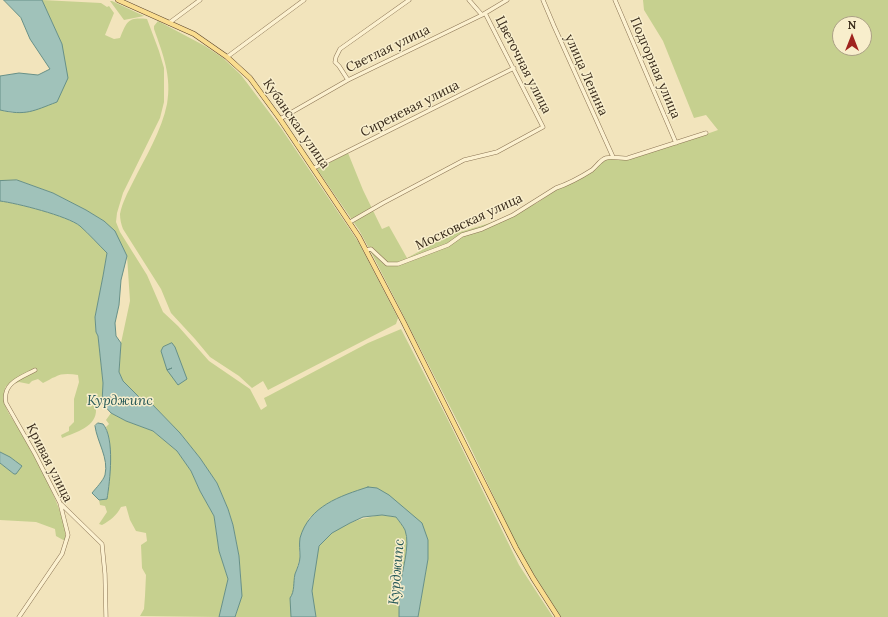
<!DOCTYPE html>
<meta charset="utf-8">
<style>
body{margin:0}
#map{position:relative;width:888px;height:617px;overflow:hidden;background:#f2e4bc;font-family:Lora,serif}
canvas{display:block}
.north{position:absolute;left:832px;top:16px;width:40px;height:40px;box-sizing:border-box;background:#f8eecc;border:1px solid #aba085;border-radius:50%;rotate:0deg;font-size:11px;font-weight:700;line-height:16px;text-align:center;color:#382a1a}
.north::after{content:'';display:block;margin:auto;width:14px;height:18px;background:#9f241f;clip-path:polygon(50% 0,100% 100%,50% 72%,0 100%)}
</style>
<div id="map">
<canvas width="888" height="617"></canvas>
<div class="north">N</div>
</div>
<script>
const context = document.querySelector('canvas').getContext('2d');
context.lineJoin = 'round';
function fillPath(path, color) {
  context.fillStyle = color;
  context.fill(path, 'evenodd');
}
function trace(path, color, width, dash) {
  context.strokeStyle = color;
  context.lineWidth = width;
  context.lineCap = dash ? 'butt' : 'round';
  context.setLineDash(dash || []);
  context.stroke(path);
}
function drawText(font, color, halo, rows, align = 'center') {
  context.font = font + ' Lora,serif';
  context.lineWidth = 3;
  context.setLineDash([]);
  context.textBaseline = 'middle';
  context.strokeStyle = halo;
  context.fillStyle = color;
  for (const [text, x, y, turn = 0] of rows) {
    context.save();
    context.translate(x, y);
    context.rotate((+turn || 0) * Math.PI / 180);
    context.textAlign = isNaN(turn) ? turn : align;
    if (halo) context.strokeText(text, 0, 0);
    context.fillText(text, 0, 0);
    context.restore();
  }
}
fillPath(new Path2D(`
 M42 0 101 3 107 7 109 6 114 13 105 35 114 39 120 38C127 22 127 17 147 19L159 51 164 68V102L160 118 123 193 117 213 116 222 120 232 147 275 163 312 178 326 209 361 250 389 261 410 267 406 264 398 270 395 368 343 401 329 447 418 519 565 553 617H418L428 559 422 523 354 492 328 503 309 518 299 551 300 558 295 575 291 617H235L237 612 241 581 239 556 233 525 228 509 217 483 200 458 180 433 151 403 140 398 123 381 119 372 121 343 130 301 127 256 121 245 104 221 86 210 53 193 17 180 0 181V110L12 113 57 102 62 44Z
 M643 0H888V617H561L522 556 466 438 372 254 359 230 317 169 348 153 363 190 382 229 389 226 407 258 450 235 490 223 537 203 558 188 573 183 601 162 608 159 626 160 687 141 718 130 706 115 694 118 663 41 644 10ZM840 24H864V48H840Z
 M110 1H112L144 16 124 20Z
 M158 21 205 46 223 58 241 75 281 128 359 243 398 318 396 324 268 390 263 381 252 388 239 376 210 357 195 339 171 313 161 289 123 229C121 224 120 219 120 214 122 203 128 192 133 182 145 158 162 130 167 104 172 77 163 54 154 29V26Z
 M0 201C16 203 68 216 80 226 89 234 98 244 107 253L103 276 95 317 96 332 98 336 103 383 102 403 96 409C97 427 76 432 62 438L61 435 69 431V427L74 422V399L79 382 78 375C70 374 62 373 55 377 51 378 48 381 43 383L38 379 32 381 29 384 19 382 6 386C4 391 3 398 5 404 7 413 16 423 20 431 32 452 71 519 65 541L56 536 55 529 36 522 0 520V463L14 474 16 461 0 452Z
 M111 413 126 421 153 431 177 451 191 471 200 491 214 516 219 551 228 579 219 617 140 616 144 609 145 596 146 575 142 568 141 545 147 541 146 533 136 531 130 520 126 506 121 507C116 516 111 520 102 525L99 524 107 512 105 506 100 505 99 500 107 498 110 442 106 427 109 424 106 420Z
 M382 515 396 517C399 521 403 526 405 530 411 545 401 572 400 589 399 598 399 608 399 617H316C314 609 313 601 312 593 311 587 318 548 320 544 335 525 360 518 382 515Z`), '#c6d08f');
const water = new Path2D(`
 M4 0H42L62 44 68 78 57 102C33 111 26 116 0 110V76L19 73 38 75 50 69 30 39 21 18Z
 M17 180 53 193 86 210 104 221 115 231 127 256 121 280 119 305 115 323 116 336 121 343 119 372 123 381 140 398 151 403 180 433 200 458 217 483 228 509 233 525 239 556 242 596 235 617H219L228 579 219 551 214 516 200 491 191 471 177 451 153 431 126 421 111 413 102 403 103 383 98 336 96 332 95 317 103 276 107 253C98 244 89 234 80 226 68 216 16 203 0 201V181Z
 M172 343 175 347 187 379 178 385 167 370 172 368 167 370 161 351 163 347Z
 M98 423 103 424C115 438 110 481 107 499L99 500 92 493C96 488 103 481 105 475 109 458 97 442 95 426Z
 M0 452 10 457 22 466 16 474H14L0 463Z
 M368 487 377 488 389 495 422 523 428 540V559L418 617H399C399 608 399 598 400 589 401 572 411 546 405 530 403 526 399 521 396 517L382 515 363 517 350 523 332 533 319 546 312 591 316 617H291L290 598C295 591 293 583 295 574 297 569 300 562 300 557 300 550 299 545 300 538 309 506 340 496 368 487Z`);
fillPath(water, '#a0c2ba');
trace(water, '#679088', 1);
const minor = new Path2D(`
 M469 0 482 15
 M543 0 554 26 613 157
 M615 0 676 143
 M169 23 200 0
 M227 57 304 0
 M348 80 339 66 335 62 336 57 340 49 409 0
 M280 119 348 80 482 15 507 0
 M314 168 514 68
 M350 222 383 203 464 160 497 152 543 127 485 13
 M366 250 371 249 387 264H398L448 245 462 235 482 229 513 215 556 188C568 184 581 177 592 170 597 166 600 160 606 158 613 156 621 159 628 158L706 133
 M61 504 102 544 105 574 106 617
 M19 617 62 554 68 535 60 503 35 454 6 403C2 383 20 378 35 370`);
const major = new Path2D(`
 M118 0 194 34 227 57 250 78 280 119 359 237 404 323 516 548 533 578 558 617`);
trace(minor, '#8b7454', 4.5);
trace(major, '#584129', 5.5);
trace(minor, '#fcf1d0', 3.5);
trace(major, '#fadd8f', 4.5);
drawText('13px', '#382a1a', '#f8eecc', [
 ["Светлая улица",388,49,-26],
 ["Цветочная улица",523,65,63],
 ["Подгорная улица",655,68,67],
 ["улица Ленина",586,75,66],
 ["Сиреневая улица",410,109,-27],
 ["Кубанская улица",296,124,55],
 ["Московская улица",469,222,-25],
 ["Кривая улица",49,463,63]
]);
drawText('italic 14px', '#285a59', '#f8eecc', [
 ["Курджипс",120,401],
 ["Курджипс",397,572,-85]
]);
</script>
